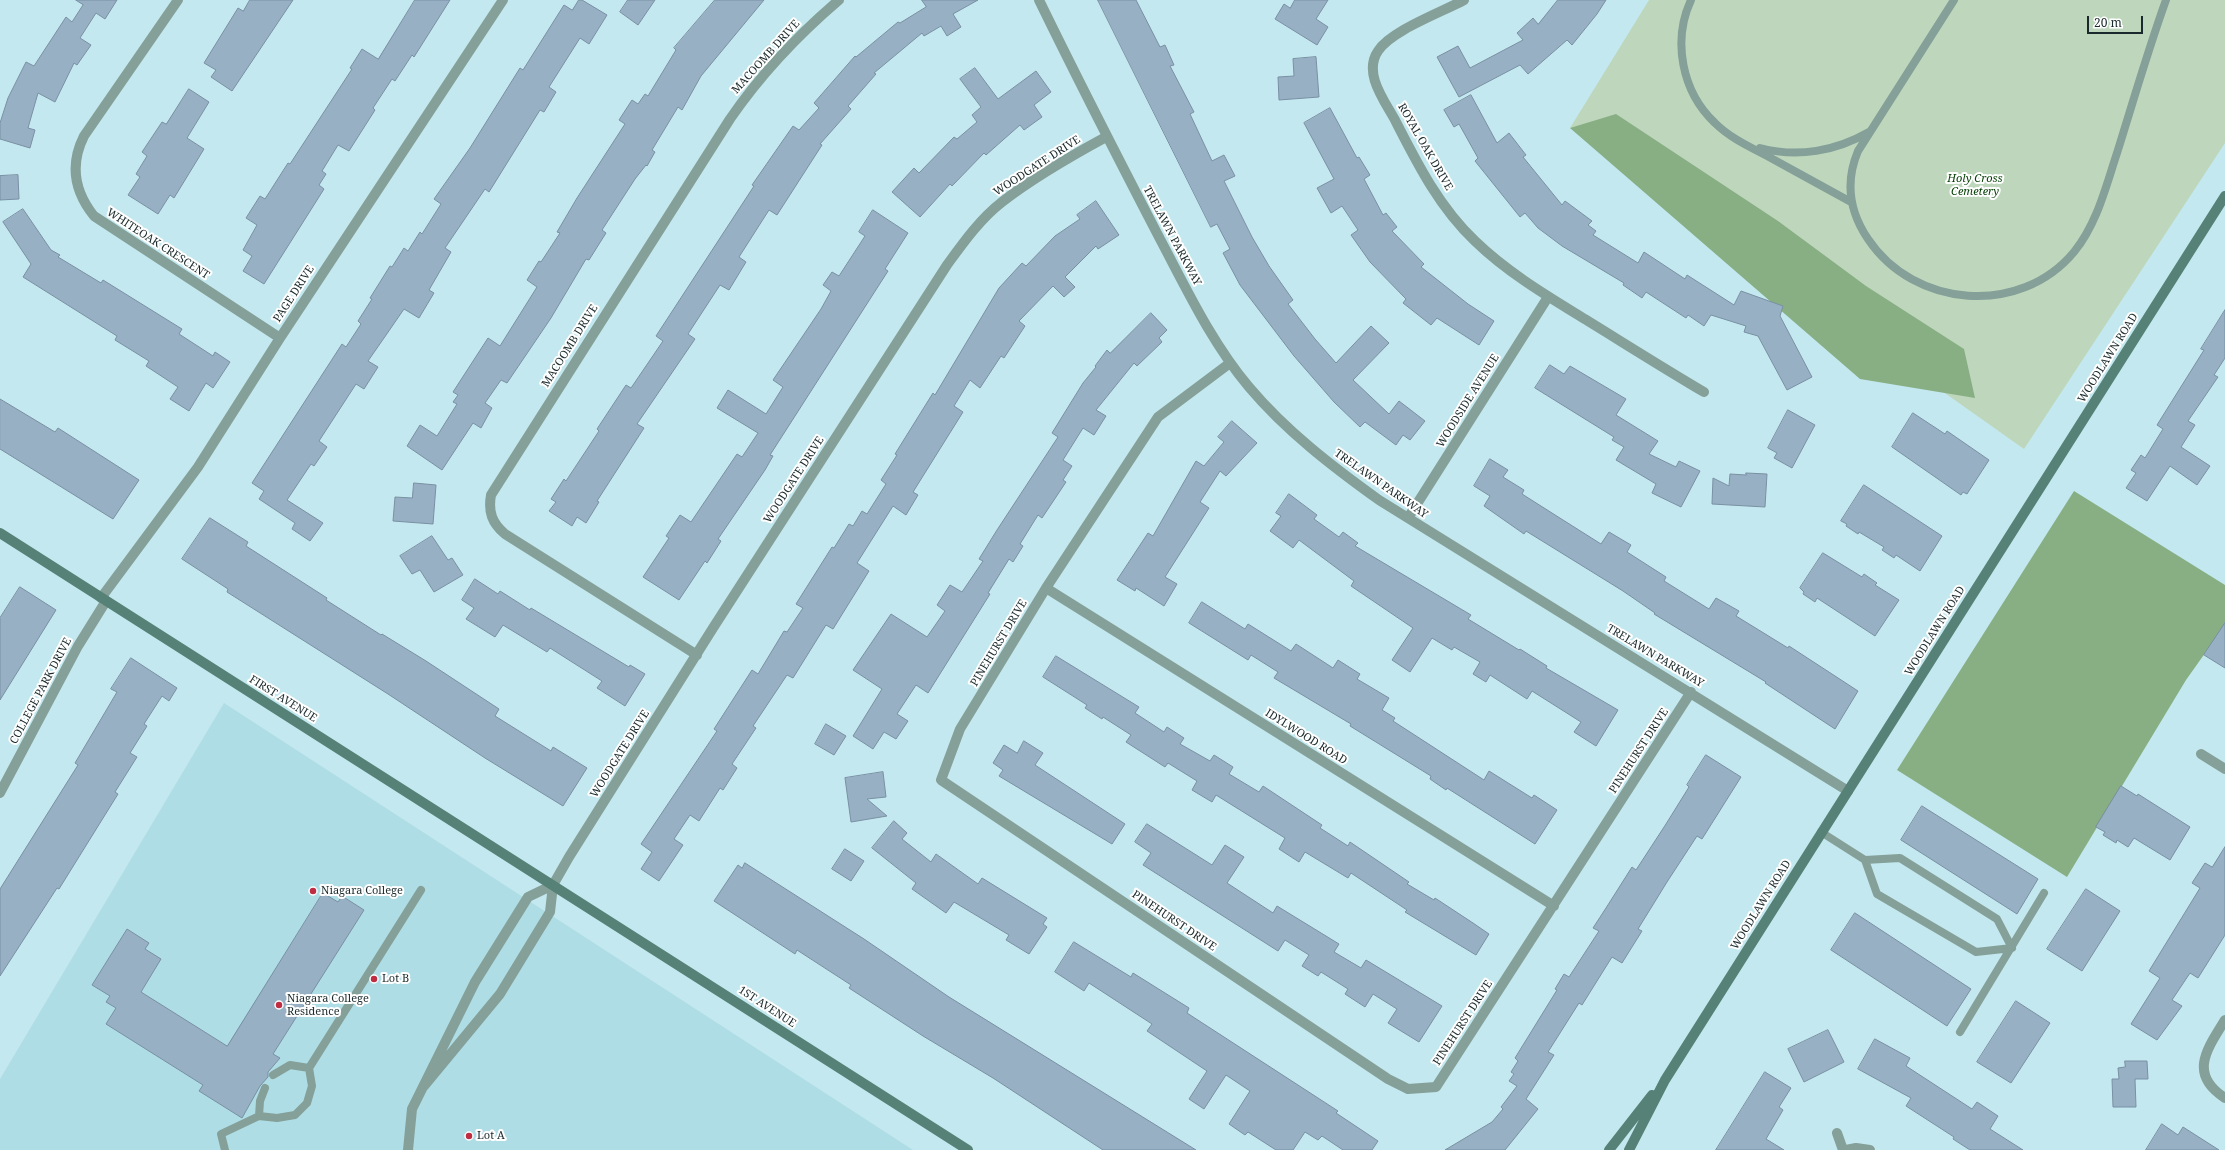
<!DOCTYPE html>
<style>
body{margin:0}
#map{position:relative;width:2225px;height:1150px;overflow:hidden;background:#c3e8ef;font-family:"Noto Serif",serif}
canvas{display:block}
.scale{position:absolute;left:2087px;top:16px;width:56px;height:18px;box-sizing:border-box;border:2px solid #1a292b;border-top:0;padding-left:5px;font-size:12px;line-height:14px;white-space:nowrap;color:#1a292b;-webkit-text-stroke:3px #fff;paint-order:stroke}
</style>
<div id="map">
<canvas width="2225" height="1150"></canvas>
<div class="scale">20 m</div>
</div>
<script>
const context = document.querySelector('canvas').getContext('2d');
context.lineJoin = 'round';
function fillPath(path, color) {
  context.fillStyle = color;
  context.fill(path, 'evenodd');
}
function trace(path, color, width, dash) {
  context.strokeStyle = color;
  context.lineWidth = width;
  context.lineCap = dash ? 'butt' : 'round';
  context.setLineDash(dash || []);
  context.stroke(path);
}
function drawText(font, color, halo, rows, align = 'center') {
  context.font = font + ' "Noto Serif",serif';
  context.lineWidth = 4;
  context.setLineDash([]);
  context.textBaseline = 'middle';
  context.strokeStyle = halo;
  context.fillStyle = color;
  for (const [text, x, y, turn = 0] of rows) {
    context.save();
    context.translate(x, y);
    context.rotate((+turn || 0) * Math.PI / 180);
    context.textAlign = isNaN(turn) ? turn : align;
    if (halo) context.strokeText(text, 0, 0);
    context.fillText(text, 0, 0);
    context.restore();
  }
}
fillPath(new Path2D(`
 M224 703 913 1150H0V1079Z`), '#afdde6');
fillPath(new Path2D(`
 M1649 0H2225V143L2024 449 1570 128Z`), '#bed7bc');
fillPath(new Path2D(`
 M1616 114 1778 221 1866 286 1964 349 1975 398 1860 379 1570 128Z
 M2074 491 2225 585V625L2186 680 2067 877 1897 770Z`), '#88af84');
const building = new Path2D(`
 M76 0H117L105 19 96 13 80 38 91 45 77 65 74 63 55 102 38 93 28 128 35 130 30 148 0 139V123L8 98 26 62 34 66 66 17 72 22 83 5Z
 M250 0H293L232 91 211 77 216 70 204 63 238 8 243 11Z
 M415 0H450L414 57 412 55 395 81 392 79 373 108 375 110 349 151 338 145 322 171 326 174 319 185 324 189 264 284 243 271 252 256 243 250 257 225 246 218 260 196 265 199 288 163 290 164 352 69 350 68 362 49 378 59Z
 M579 0H582L607 15 589 44 580 38 549 87 556 92 544 112 540 110 489 192 485 189 445 248 451 252 429 290 434 293 419 318 404 309 384 338 368 361 378 367 364 389 356 384 319 441 327 447 314 466 311 464 287 500 323 523 310 541 292 529 295 523 259 499 264 491 252 483 342 344 346 347 361 324 358 321 372 299 370 298 390 266 392 267 404 248 408 251 420 232 422 234 441 204 434 199 470 148 520 68 523 70 564 5 572 10Z
 M628 0H655L638 25 620 12Z
 M715 0H764L701 76 682 110 678 107 652 150 655 152 647 166 646 165 635 179 602 230 606 233 589 260 586 259 551 318 507 383 501 380 485 403 492 408 481 428 473 423 442 470 407 446 420 425 437 436 457 404 453 402 458 395 453 392 488 338 500 346 537 287 527 280 539 261 541 262 560 233 557 232 577 198 625 124 619 120 632 100 638 104 645 94 648 96 676 50 674 48Z
 M922 0H978L953 14 961 27 947 36 941 26 924 36 922 33 874 73 876 74 848 106 851 109 820 144 822 145 777 215 769 210 739 257 746 262 729 290 720 285 688 334 695 339 637 424 644 428 597 501 599 502 586 523 577 517 572 526 549 511 556 502 551 499 564 479 566 481 599 431 597 429 626 385 631 388 663 341 656 336 754 186 752 185 793 126 799 130 819 108 814 103 855 56 856 57 898 22 900 23 926 7Z
 M1098 0H1136L1160 47 1165 45 1174 65 1170 66 1194 112 1190 114 1212 161 1224 155 1235 176 1224 181 1252 237 1269 266 1293 300 1288 304 1315 339 1336 363 1371 326 1389 343 1353 380 1389 414 1399 401 1425 421 1410 440 1403 435 1396 445 1365 422 1360 427 1334 402 1294 356 1240 285 1223 253 1230 249 1217 224 1211 227Z
 M1295 0H1328L1316 19 1328 27 1317 45 1275 19 1284 4 1290 8Z
 M1558 0H1606L1597 14 1572 45 1567 40 1528 74 1520 65 1459 97 1437 57 1458 46 1470 68 1523 40 1517 33 1533 18 1538 24Z
 M1316 57 1319 97 1279 100 1278 77 1294 76 1293 59Z
 M975 68 998 99 1036 71 1051 92 1034 105 1042 117 1024 130 1020 125 986 155 984 153 952 186 950 184 920 217 892 192 914 168 919 173 954 137 957 139 977 122 972 115 981 107 960 79Z
 M189 89 209 102 187 138 204 149 174 198 170 195 158 214 128 195 140 177 136 174 147 156 142 152 162 122 166 124Z
 M1471 95 1497 143 1509 133 1526 155 1523 157 1562 205 1565 201 1592 221 1588 225 1596 231 1593 235 1638 263 1644 252 1685 279 1687 275 1734 305 1741 291 1783 306 1780 316 1812 377 1787 390 1758 336 1744 332 1746 326 1711 315 1704 326 1688 315 1686 318 1646 292 1642 298 1623 285 1624 283 1562 246 1538 228 1525 213 1520 217 1475 161 1478 158 1459 124 1454 127 1444 110Z
 M1330 108 1357 158 1359 157 1370 175 1364 179 1383 215 1386 213 1397 227 1392 231 1424 264 1421 267 1468 304 1494 321 1479 345 1437 318 1431 325 1403 303 1406 299 1370 262 1351 235 1358 230 1342 206 1331 213 1317 188 1334 179 1304 123Z
 M18 175 19 199 0 200V176Z
 M1096 201 1119 235 1098 249 1096 246 1065 277 1075 287 1064 297 1053 286 1019 321 1025 326 1004 358 1001 356 980 388 970 380 954 406 963 412 913 492 918 495 906 515 893 506 857 563 869 571 833 629 826 625 793 678 787 675 753 726 756 728 732 764 737 768 723 790 720 788 699 821 690 815 674 839 683 845 659 881 641 869 652 852 641 844 717 731 714 729 752 670 758 674 784 631 787 632 803 608 796 604 832 547 834 548 849 524 853 526 862 511 867 514 886 484 881 480 897 455 895 454 933 393 935 395 999 288 1022 263 1026 266 1055 236 1080 219 1077 215Z
 M23 209 51 250 60 255 58 257 101 283 103 280 161 316 182 329 179 334 213 356 215 352 230 362 213 388 206 383 189 411 170 399 178 387 146 366 149 361 115 340 117 336 23 277 31 264 3 222Z
 M873 210 908 233 885 269 888 271 770 455 773 456 765 470 718 539 721 541 707 563 705 561 679 600 643 577 669 538 666 536 680 515 691 522 737 454 742 457 758 433 717 408 728 390 766 414 783 387 773 380 821 309 831 291 823 285 832 272 839 276 865 236 859 232Z
 M2225 310V358L2214 375 2218 377 2188 421 2195 425 2181 447 2210 466 2197 485 2170 466 2147 501 2126 488 2136 473 2131 470 2141 455 2145 458 2163 429 2157 425 2204 350 2201 349Z
 M1151 313 1167 330 1159 338 1162 342 1137 366 1134 363 1096 410 1106 416 1094 435 1083 428 1063 460 1072 466 1063 480 1066 482 1042 518 1038 515 1020 544 1023 546 1013 562 1009 559 988 593 990 594 928 693 916 685 897 714 908 721 896 739 884 732 873 749 853 736 882 689 853 670 891 614 927 637 945 611 937 605 950 585 962 592 983 561 979 559 997 530 1058 437 1052 433 1083 383 1096 367 1095 366 1107 350 1110 353Z
 M1550 365 1564 374 1570 366 1626 399 1616 415 1658 441 1649 454 1676 467 1679 461 1700 471 1681 507 1652 493 1656 484 1616 460 1624 447 1612 440 1614 437 1535 388Z
 M0 399 55 432 58 428 139 480 113 519 0 449Z
 M1788 410 1815 425 1792 468 1774 458 1777 453 1768 448Z
 M1913 413 1945 434 1947 431 1989 460 1967 494 1963 492 1961 495 1892 447Z
 M1232 421 1257 443 1226 476 1220 471 1200 502 1209 508 1165 577 1177 584 1164 606 1136 588 1135 591 1117 580 1148 533 1153 536 1196 461 1204 466 1224 442 1218 437Z
 M1490 459 1508 470 1503 477 1524 490 1522 494 1563 520 1601 544 1609 532 1631 545 1627 552 1666 577 1664 581 1709 609 1716 598 1739 611 1736 616 1788 648 1789 646 1858 691 1835 729 1765 683 1766 682 1654 614 1655 613 1623 591 1526 531 1524 534 1484 506 1490 496 1474 486Z
 M1746 473 1767 474 1765 507 1712 504 1713 478 1729 486 1730 474 1746 475Z
 M414 483 436 485 433 524 393 521 395 497 412 498Z
 M1864 485 1942 536 1920 571 1896 555 1894 558 1882 550 1884 547 1859 532 1858 534 1846 526 1847 524 1841 521Z
 M1289 494 1317 515 1314 519 1339 537 1343 532 1358 543 1355 546 1471 615 1468 619 1519 650 1520 649 1547 666 1546 668 1618 710 1596 746 1574 732 1581 722 1532 691 1527 699 1490 675 1486 682 1473 674 1480 662 1454 647 1452 650 1432 638 1410 672 1392 660 1413 628 1351 586 1354 581 1299 540 1293 548 1270 531 1281 516 1276 513Z
 M210 518 248 542 246 546 327 598 326 600 381 635 382 634 426 661 499 709 495 716 551 751 553 747 587 768 563 806 485 758 388 694 227 592 228 589 182 559Z
 M432 536 448 560 452 558 463 575 434 592 420 570 412 574 400 556Z
 M1823 553 1862 577 1864 574 1877 583 1875 585 1899 600 1875 636 1817 598 1815 602 1803 594 1804 592 1800 588Z
 M475 579 498 594 500 591 530 610 531 608 629 667 630 665 645 674 625 706 597 688 602 681 550 648 547 652 503 625 495 637 466 619 474 608 462 600Z
 M20 587 56 610 0 700V618Z
 M1202 602 1245 629 1248 624 1291 651 1296 644 1333 668 1338 660 1360 674 1357 679 1389 698 1382 710 1395 718 1393 721 1484 780 1489 771 1532 798 1534 795 1557 810 1535 844 1447 788 1446 790 1430 779 1431 776 1350 726 1351 724 1274 678 1278 672 1251 655 1248 660 1189 623Z
 M2225 623V668L2204 655Z
 M1056 656 1139 707 1135 713 1164 732 1167 727 1184 738 1180 744 1210 761 1214 755 1233 767 1229 774 1259 792 1263 786 1322 825 1320 828 1348 846 1350 842 1409 882 1407 884 1434 900 1435 898 1473 923 1489 934 1476 955 1405 912 1407 910 1351 873 1348 878 1305 852 1299 862 1279 849 1285 838 1216 795 1212 802 1192 790 1197 781 1168 763 1165 767 1126 742 1131 735 1103 717 1102 719 1085 708 1087 705 1043 677Z
 M131 658 177 688 169 701 162 696 144 724 147 726 130 753 137 757 115 792 118 794 59 889 57 888 0 976V889L78 765 75 763 117 692 111 689Z
 M826 724 846 736 834 755 815 744Z
 M1024 741 1043 753 1035 765 1125 824 1112 844 999 776 1003 770 993 763 1004 745 1017 753Z
 M1706 755 1741 777 1702 839 1697 836 1667 882 1638 929 1642 931 1622 963 1612 957 1582 1005 1579 1003 1548 1052 1554 1055 1526 1099 1538 1109 1505 1150H1445L1492 1122 1503 1109 1501 1107 1517 1086 1509 1081 1514 1074 1511 1072 1518 1061 1515 1058 1557 990 1555 989 1564 974 1569 977 1599 931 1593 928 1606 908 1632 867 1636 870 1666 824 1689 787 1687 785Z
 M883 772 886 797 867 799 887 816 851 822 845 778Z
 M2121 786 2137 796 2138 794 2190 827 2170 860 2134 838 2128 847 2117 840 2116 843 2103 835 2105 832 2096 827Z
 M1922 806 2038 879 2017 914 1901 840Z
 M894 821 907 833 902 839 931 862 936 854 978 884 982 878 1047 918 1043 924 1047 927 1029 954 1006 940 1009 935 954 902 946 913 912 889 916 883 872 848Z
 M1147 824 1212 865 1225 845 1244 857 1227 883 1273 913 1277 906 1339 944 1334 952 1361 968 1366 960 1442 1006 1419 1042 1388 1023 1397 1009 1373 994 1365 1007 1345 994 1348 989 1321 972 1318 976 1302 966 1309 955 1285 940 1278 951 1143 865 1151 853 1135 842Z
 M2225 847V935L2198 978 2190 973 2172 1000 2182 1006 2157 1040 2131 1024 2160 978 2149 971 2200 888 2192 883 2205 863 2212 867Z
 M845 849 864 861 851 881 832 869Z
 M745 863 864 939 949 997 1196 1150H1103L993 1078 923 1036 849 988 851 985 797 950 795 954 714 901 738 865 742 868Z
 M2086 889 2120 911 2082 971 2047 949Z
 M323 893 338 902 342 896 364 910 273 1054 280 1058 268 1072V1077L260 1086 242 1118 199 1091 203 1085 106 1024 116 1008 106 1002 110 996 92 985 127 929 149 943 145 949 161 959 141 992 227 1046Z
 M1855 913 1971 989 1947 1026 1831 950Z
 M1074 942 1131 977 1133 973 1189 1008 1187 1013 1338 1111 1336 1113 1378 1141 1372 1150H1343L1322 1136 1318 1140 1305 1132 1293 1150H1276L1248 1132 1245 1135 1229 1124 1250 1091 1226 1075 1204 1109 1189 1099 1207 1071 1147 1031 1152 1024 1089 983 1084 991 1055 972Z
 M2016 1001 2050 1023 2011 1083 1977 1062Z
 M1828 1030 1844 1062 1804 1082 1788 1049Z
 M1875 1039 1910 1058 1906 1066 1972 1109 1977 1102 1998 1116 1990 1129 2023 1150H1970L1953 1139 1954 1137 1906 1106 1911 1098 1858 1069Z
 M2125 1061H2147L2148 1079H2135L2136 1107H2113L2112 1079H2119L2118 1068 2125 1067Z
 M1765 1072 1791 1088 1779 1107 1783 1110 1766 1139 1784 1150H1716Z
 M2162 1124 2178 1135 2183 1127 2219 1150H2146Z`);
fillPath(building, '#98b0c4');
trace(building, '#7990a3', 1);
trace(new Path2D(`
 M1691 0C1672 41 1682 92 1715 123 1730 138 1750 147 1769 157 1796 172 1824 187 1851 202
 M1954 0 1858 151C1845 182 1849 211 1868 239 1914 308 2020 317 2074 252 2097 224 2106 186 2117 153 2133 102 2148 50 2166 0
 M1760 148C1798 158 1836 151 1869 132
 M1821 832 1865 860 1900 858 1997 919 2012 948
 M1865 860 1877 894 1976 952 2012 948
 M1960 1032 2044 893
 M273 1075 290 1065 309 1068
 M259 1116 260 1101 265 1088
 M225 1150 221 1134 259 1116 277 1118 295 1115 307 1103 312 1086 309 1068 421 890`), '#84a098', 8);
trace(new Path2D(`
 M178 0 84 136C70 164 74 191 94 216L280 338
 M1039 0C1078 80 1119 160 1160 239 1187 290 1212 343 1249 387 1286 431 1333 467 1379 500L1848 791
 M1464 0C1442 12 1390 31 1378 51 1363 73 1384 100 1395 120 1417 163 1439 207 1475 241 1508 273 1549 297 1588 321 1627 345 1665 369 1704 392
 M1230 363 1158 417 1046 588 960 729 941 780 1388 1079 1408 1089 1436 1087 1691 692
 M1408 518 1548 297
 M1046 588 1554 906
 M101 598 198 467 280 338 503 0
 M697 655 505 534C492 523 488 512 491 495L730 119C761 74 798 35 839 0
 M2201 754 2225 769
 M0 793 78 646 106 601
 M2225 1020C2207 1049 2188 1074 2225 1098
 M424 1086 500 994 550 912 553 885 569 857 713 628 947 265C963 243 980 219 1002 202 1034 177 1071 156 1106 137
 M1837 1133 1843 1150
 M408 1150 412 1109 475 982 528 897 553 885
 M1846 1150 1856 1148 1870 1150`), '#84a098', 10);
trace(new Path2D(`
 M0 533 968 1150
 M1609 1150 1652 1095
 M1629 1150 1665 1080 2225 196`), '#568176', 10);
for (const [x, y, r, color] of [
 [313,891,4,"#be2d42"],
 [374,979,4,"#be2d42"],
 [279,1005,4,"#be2d42"],
 [469,1136,4,"#be2d42"]
]) {
  const dot = new Path2D();
  dot.arc(x, y, r, 0, 2 * Math.PI);
  context.fillStyle = color;
  context.fill(dot);
  trace(dot, '#fff', 1.5);
}
drawText('11px', '#1a292b', '#fff', [
 ["MACOOMB DRIVE",766,57,-48],
 ["ROYAL OAK DRIVE",1425,147,60],
 ["WOODGATE DRIVE",1037,166,-33],
 ["TRELAWN PARKWAY",1172,236,62],
 ["WHITEOAK CRESCENT",158,244,33],
 ["PAGE DRIVE",294,294,-57],
 ["MACOOMB DRIVE",570,346,-58],
 ["WOODLAWN ROAD",2108,358,-58],
 ["WOODSIDE AVENUE",1468,401,-58],
 ["WOODGATE DRIVE",794,480,-57],
 ["TRELAWN PARKWAY",1381,484,35],
 ["WOODLAWN ROAD",1935,631,-58],
 ["PINEHURST DRIVE",999,643,-59],
 ["TRELAWN PARKWAY",1655,656,31],
 ["COLLEGE PARK DRIVE",41,691,-62],
 ["FIRST AVENUE",283,699,32],
 ["IDYLWOOD ROAD",1306,737,32],
 ["PINEHURST DRIVE",1639,751,-57],
 ["WOODGATE DRIVE",620,754,-58],
 ["WOODLAWN ROAD",1761,905,-58],
 ["PINEHURST DRIVE",1174,921,34],
 ["1ST AVENUE",767,1007,33],
 ["PINEHURST DRIVE",1463,1023,-57]
]);
drawText('italic 11px', '#013d02', '#fff', [
 ["Holy Cross",1975,179],
 ["Cemetery",1975,192]
]);
drawText('11px', '#1a292b', '#fff', [
 ["Niagara College",321,891],
 ["Lot B",382,979],
 ["Niagara College",287,999],
 ["Residence",287,1012],
 ["Lot A",477,1136]
], 'left');
</script>
